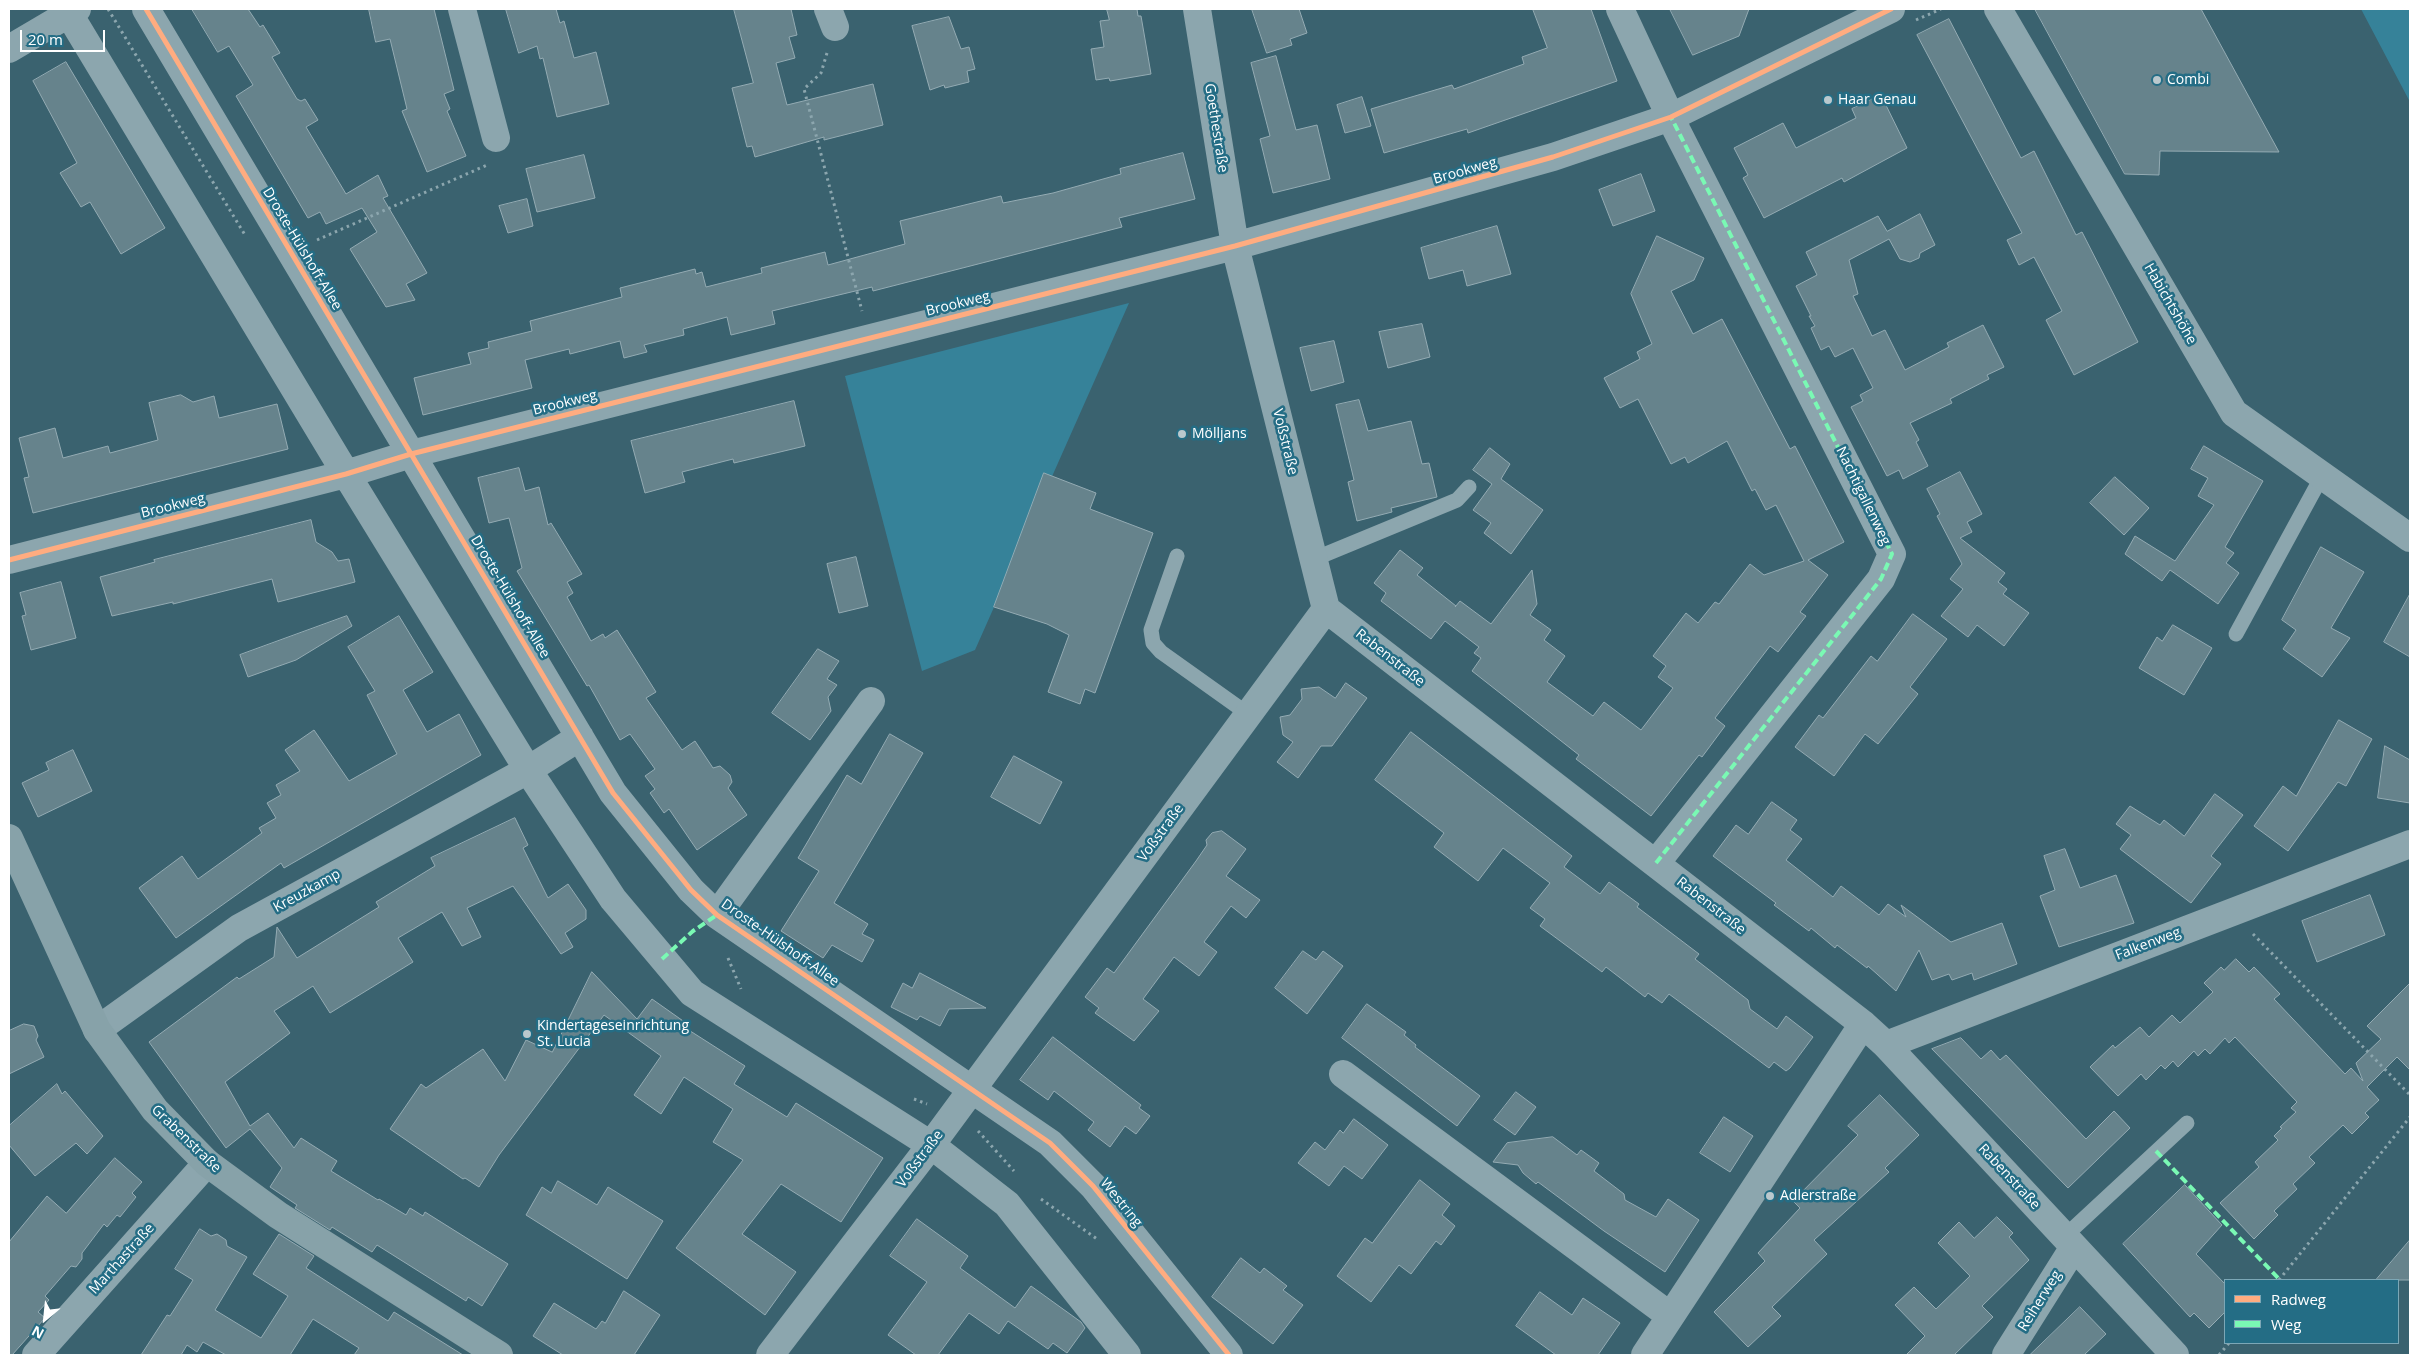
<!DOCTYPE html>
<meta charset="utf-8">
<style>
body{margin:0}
#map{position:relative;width:2419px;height:1364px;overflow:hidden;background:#3a626f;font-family:"Open Sans",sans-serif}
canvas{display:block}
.frame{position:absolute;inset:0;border:10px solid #fff;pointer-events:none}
.legend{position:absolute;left:2224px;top:1279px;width:175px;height:65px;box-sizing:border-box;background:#246d85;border:1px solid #7ca7b6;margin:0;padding:6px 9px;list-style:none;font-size:15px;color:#fff}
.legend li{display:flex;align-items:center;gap:10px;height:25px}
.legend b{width:25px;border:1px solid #7ca7b6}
.north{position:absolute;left:20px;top:1294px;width:50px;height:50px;-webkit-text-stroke:4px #246d85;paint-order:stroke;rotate:208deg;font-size:14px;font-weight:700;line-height:20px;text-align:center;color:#fff}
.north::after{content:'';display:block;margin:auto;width:18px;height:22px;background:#fff;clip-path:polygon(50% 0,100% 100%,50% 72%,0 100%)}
.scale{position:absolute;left:20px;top:30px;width:85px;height:22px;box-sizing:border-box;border:2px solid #fff;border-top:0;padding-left:6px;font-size:15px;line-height:18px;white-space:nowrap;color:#fff;-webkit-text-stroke:4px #246d85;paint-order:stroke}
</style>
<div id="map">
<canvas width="2419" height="1364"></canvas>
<div class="frame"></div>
<ul class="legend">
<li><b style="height:6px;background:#ffac80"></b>Radweg</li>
<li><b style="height:6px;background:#7af9b4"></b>Weg</li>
</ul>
<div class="north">N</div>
<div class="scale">20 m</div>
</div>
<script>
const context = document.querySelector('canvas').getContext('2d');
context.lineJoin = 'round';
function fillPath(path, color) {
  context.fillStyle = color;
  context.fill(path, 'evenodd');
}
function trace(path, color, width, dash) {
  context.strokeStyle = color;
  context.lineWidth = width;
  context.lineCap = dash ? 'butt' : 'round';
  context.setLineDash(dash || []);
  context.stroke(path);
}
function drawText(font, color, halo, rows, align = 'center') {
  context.font = font + ' "Open Sans",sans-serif';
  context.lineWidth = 5;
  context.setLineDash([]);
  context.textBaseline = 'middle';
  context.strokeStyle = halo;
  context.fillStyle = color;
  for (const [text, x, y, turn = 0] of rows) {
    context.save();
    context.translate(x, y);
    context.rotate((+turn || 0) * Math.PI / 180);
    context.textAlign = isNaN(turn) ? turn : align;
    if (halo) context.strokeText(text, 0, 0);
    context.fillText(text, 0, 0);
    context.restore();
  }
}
fillPath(new Path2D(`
 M2361 9H2410V102Z
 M1129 303 975 650 922 671 845 376Z`), '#368299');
const building = new Path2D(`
 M192 9H248L260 27 263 25 280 53 272 57 297 99 301 101 305 99 318 120 306 127 346 194 378 175 388 196 383 198 427 273 406 284 415 300 386 307 350 249 377 232 362 208 326 224 320 212 308 218 236 96 253 85 229 46 218 52Z
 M369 9H434L454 90 444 94 450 109 447 111 466 156 427 172 402 111 407 109 390 39 376 42Z
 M506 9H556L560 23 564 21 574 58 596 52 609 104 557 117 543 58 540 59 537 46 519 53Z
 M734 9H791L797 35 789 37 795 58 776 63 787 105 873 84 883 125 824 140V137L755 157 752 146 747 147 732 88 753 83Z
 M1107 9H1137L1138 16H1141L1151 74 1110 81 1109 78 1096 80 1091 49 1104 47 1100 21 1109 20Z
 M1252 9H1299L1307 33 1290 39 1292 45 1267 53Z
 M1533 9H1591L1617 81 1468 133 1467 129 1384 153 1371 109 1452 85 1454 89 1524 64 1522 57 1547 48Z
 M1670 9H1749L1739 36 1693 55Z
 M2035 9H2201L2279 152 2160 151 2159 175 2125 174Z
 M949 17 961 49 969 47 975 69 967 71 969 82 945 88 944 85 930 90 912 26Z
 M1949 19 2021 158 2034 151 2076 235 2082 232 2138 342 2074 375 2046 320 2062 311 2034 257 2019 265 2007 240 2022 233 1917 35Z
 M1276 56 1296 130 1317 125 1330 179 1273 193 1260 139 1270 136 1251 63Z
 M66 62 165 228 121 254 90 202 81 207 60 173 77 163 33 81Z
 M1881 95 1907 148 1844 182 1842 178 1764 218 1743 178 1748 175 1734 148 1783 123 1796 148 1856 118 1852 109Z
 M1362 97 1371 126 1345 133 1337 105Z
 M1183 153 1195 199 1119 218 1122 227 873 291 872 287 772 311 775 324 731 335 727 317 683 329 684 335 644 345 647 352 624 358 620 341 570 354 569 349 525 360 532 388 423 415 414 378 471 364 468 353 489 348 488 342 532 331 530 321 622 297 620 288 695 269 696 274 702 272 706 287 762 273 761 268 825 252 828 265 905 244 900 221 1001 196 1003 203 1053 193 1121 174 1120 169Z
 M584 155 595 198 537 212 526 169Z
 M1641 174 1655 211 1613 226 1599 190Z
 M527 199 533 226 508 233 499 206Z
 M1920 214 1935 245 1920 253 1919 258 1910 262 1900 259 1889 239 1849 260 1858 294 1853 296 1872 336 1885 330 1905 370 1949 347 1947 343 1983 325 2004 367 1987 375 1989 379 1950 399 1952 403 1910 423 1919 440 1916 442 1928 466 1903 479 1899 470 1887 476 1851 407 1863 401 1860 395 1873 388 1853 348 1835 357 1829 346 1821 350 1811 328 1815 326 1809 316H1811L1796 286 1817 275 1806 252 1878 216 1887 231Z
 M1497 226 1511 274 1467 286 1463 270 1429 279 1421 248Z
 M1657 236 1704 258 1694 280 1671 291 1693 334 1722 319 1790 449 1795 446 1844 542 1808 560 1828 575 1800 612 1806 616 1778 652 1770 646 1715 718 1725 726 1702 757 1699 755 1651 816 1576 759 1579 755 1472 671 1481 658 1474 653 1479 647 1445 621 1431 639 1381 601 1386 593 1374 583 1400 550 1423 568 1417 575 1456 606 1455 607 1460 601 1491 624 1532 570 1537 604 1530 615 1551 630 1544 640 1565 656 1547 682 1593 716 1604 702 1641 730 1673 688 1658 677 1666 666 1653 656 1686 613 1698 623 1715 602 1719 604 1750 564 1764 575 1804 561 1776 505 1766 510 1755 489 1752 491 1727 441 1688 463 1685 457 1671 464 1638 399 1620 408 1604 378 1640 359 1637 352 1652 344 1631 294Z
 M1422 324 1430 357 1388 368 1379 332Z
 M1334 341 1344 382 1311 391 1300 348Z
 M181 395 193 402 214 396 219 418 277 404 288 449 33 513 24 478 29 477 19 438 55 428 63 458 108 446 110 453 158 440 149 403Z
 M1359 400 1368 431 1411 421 1422 464 1429 463 1437 497 1391 508 1392 512 1357 521 1348 482 1354 480 1336 405Z
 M794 401 805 446 734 463 733 459 682 472 685 482 645 493 631 441Z
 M2204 446 2263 481 2225 547 2234 553 2226 563 2239 573 2218 604 2170 570 2162 581 2125 554 2135 536 2175 561 2214 505 2198 496 2208 478 2191 469Z
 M1490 448 1510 464 1501 479 1543 510 1511 554 1484 533 1491 523 1473 510 1492 484 1473 470Z
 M519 468 525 491 539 487 548 525 551 523 582 574 567 582 573 593 567 597 591 641 603 634 605 638 617 630 656 692 646 698 682 750 695 741 713 768 720 766 730 775 732 782 728 788 747 815 697 850 669 809 664 813 650 793 655 789 645 776 655 769 630 734 620 740 589 685 587 686 517 571 522 568 509 518 489 523 478 478Z
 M1960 472 1982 514 1967 522 1972 532 1960 538 2005 573 1998 582 2007 589 2003 594 2029 613 2004 646 1977 625 1968 637 1941 616 1963 589 1950 579 1962 564 1937 516 1940 514 1927 489Z
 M1044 473 1096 493 1090 509 1153 533 1095 693 1085 689 1080 704 1048 692 1069 635 1047 624 994 607Z
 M2115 477 2149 508 2124 535 2090 503Z
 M311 520 316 542 332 552 338 561 349 559 355 582 278 602 272 579 173 604V602L112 616 100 577 155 562 154 560Z
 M2321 547 2364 572 2331 628 2350 638 2322 677 2283 649 2296 630 2282 620Z
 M856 557 868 606 839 613 827 564Z
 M61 582 76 638 31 650 22 616 26 615 20 593Z
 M2410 594V657L2384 642Z
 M1913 614 1947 639 1910 687 1918 694 1878 744 1865 734 1834 776 1795 747 1819 715 1823 718 1871 656 1877 661Z
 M347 616 352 626 296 660 248 677 240 655Z
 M399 616 433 672 403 690 427 732 459 714 481 755 284 868 281 863 176 938 139 888 182 856 198 879 262 833 259 828 276 818 267 803 281 795 276 785 300 771 285 750 314 730 349 781 397 754 367 695 375 691 348 647Z
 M2173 625 2212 648 2184 695 2139 668 2157 637 2162 641Z
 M818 649 839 661 827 679 837 685 828 697 831 711 810 740 772 713Z
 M1346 683 1367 698 1332 746H1321L1298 778 1277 762 1293 742 1283 735 1280 717 1290 715 1302 699 1301 689 1319 687 1335 698Z
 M2339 720 2372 739 2346 786 2338 782 2288 851 2254 826 2283 786 2296 796Z
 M1411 732 1572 856 1564 867 1600 894 1609 882 1639 904 1637 907 1699 954 1695 959 1748 1000 1750 1009 1777 1029 1786 1016 1813 1037 1790 1068 1786 1071 1774 1062 1769 1068 1669 994 1662 1003 1648 993 1645 997 1606 967 1602 972 1540 926 1545 919 1530 908 1550 883 1503 848 1478 881 1434 847 1444 833 1375 780Z
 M890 734 923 753 834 903 868 924 862 934 874 940 862 962 832 945 823 958 781 931 819 871 798 858 847 775 861 784Z
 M2385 746 2410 760V803L2378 798Z
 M73 750 92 791 38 817 22 783 49 770 46 763Z
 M1014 756 1062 782 1040 824 991 797Z
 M2215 794 2243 815 2211 856 2221 864 2191 903 2120 849 2131 835 2116 824 2130 806 2160 825 2164 820 2184 836Z
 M1772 802 1797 820 1790 830 1802 839 1786 860 1833 897 1841 886 1879 915 1888 904 1906 917 1901 905 1951 942 2002 923 2017 964 1974 980 1972 973 1952 980 1949 974 1932 980 1919 950 1896 991 1868 966 1867 968 1837 945 1835 948 1811 928 1809 931 1774 905 1776 903 1713 856 1736 825 1748 834Z
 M515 818 528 845 523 848 548 898 568 884 586 910V919L565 933 573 947 561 954 513 886 467 908 481 937 462 946 442 912 398 938 413 962 330 1013 313 986 274 1011 290 1033 225 1082 250 1126 268 1113 294 1148 301 1138 337 1161 331 1171 378 1200 379 1199 406 1215 410 1208 423 1216 425 1212 508 1264 482 1306 468 1297 466 1301 377 1245 372 1252 332 1227 330 1230 295 1208 297 1205 270 1187 282 1168 250 1129 226 1148 149 1042 237 977 239 979 274 957 277 927 297 958 379 907 376 902 435 866 431 858Z
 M1222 831 1246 849 1226 876 1260 900 1246 918 1231 906 1204 942 1217 952 1199 976 1174 957 1143 999 1159 1011 1134 1041 1095 1013 1099 1008 1085 997 1107 968 1114 973 1196 861 1207 845 1206 840 1212 833Z
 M2065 849 2080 888 2116 875 2134 923 2059 947 2040 896 2055 890 2044 856Z
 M2370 895 2385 935 2317 962 2302 921Z
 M1303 951 1316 960 1323 951 1343 966 1307 1014 1275 988Z
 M2236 959 2249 972 2254 967 2280 994 2274 999 2345 1074 2351 1068 2363 1081 2356 1063 2381 1039 2367 1026 2410 983V1070L2397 1057 2367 1087 2379 1100 2365 1113 2369 1117 2352 1134 2343 1125 2309 1157 2315 1163 2293 1184 2297 1189 2274 1211 2278 1215 2254 1239 2220 1203 2259 1167 2255 1162 2278 1140 2274 1136 2282 1128 2280 1127 2296 1112 2291 1108 2297 1102 2235 1037 2229 1043 2225 1038 2210 1054 2205 1049 2198 1056 2194 1051 2178 1067 2173 1061 2165 1069 2161 1065 2146 1080 2141 1074 2118 1096 2090 1067 2113 1045 2115 1048 2140 1027 2149 1037 2172 1015 2180 1023 2213 992 2204 983 2221 967 2224 970Z
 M592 972 637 1019 652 999 686 1023 684 1027 745 1066 734 1084 787 1117 796 1103 883 1158 841 1222 781 1184 742 1234 796 1272 765 1315 676 1248 743 1160 713 1142 733 1109 684 1077 661 1114 634 1095 661 1056 604 1015 499 1155 479 1187 465 1178 463 1179 390 1129 421 1084 426 1088 483 1049 505 1081 526 1040 552 1052Z
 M920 973 986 1008 949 1009 940 1026 920 1016 917 1020 891 1007 903 983 912 988Z
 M1367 1004 1406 1032 1404 1035 1416 1045 1415 1047 1480 1096 1457 1126 1342 1038Z
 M24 1024 34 1026 38 1036 36 1040 44 1057 9 1074V1031Z
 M1053 1037 1141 1105 1139 1108 1150 1116 1136 1134 1125 1126 1110 1147 1088 1130 1094 1122 1054 1091 1048 1100 1020 1080Z
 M1961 1038 1981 1059 1991 1050 2000 1060 2006 1055 2086 1139 2114 1111 2130 1128 2068 1188 1932 1049Z
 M57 1084 62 1094 65 1091 103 1136 87 1154 76 1143 35 1176 9 1145V1126Z
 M1516 1092 1536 1107 1515 1135 1494 1120Z
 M1880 1095 1919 1135 1885 1168 1889 1172 1814 1240 1827 1254 1772 1307 1781 1316 1748 1347 1714 1312 1765 1261 1758 1253 1800 1208 1793 1201 1858 1135 1848 1126Z
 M1724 1117 1753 1136 1730 1172 1700 1153Z
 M1354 1119 1388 1145 1362 1179 1344 1166 1329 1186 1298 1163 1315 1142 1325 1150 1340 1130 1343 1133Z
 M1553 1137 1577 1155 1581 1150 1599 1163 1594 1171 1624 1194 1625 1200 1656 1217 1668 1199 1699 1220 1665 1272 1604 1231 1538 1182 1536 1184 1523 1173 1518 1165 1493 1162 1507 1143Z
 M115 1158 142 1182 132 1193 136 1197 120 1217 117 1215 107 1227 104 1224 82 1253V1259L76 1267 71 1266 45 1296 49 1300 38 1312 45 1318 12 1355H9V1242L47 1196 66 1213Z
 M1420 1180 1450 1204 1442 1215 1455 1226 1441 1245 1436 1241 1411 1274 1399 1265 1371 1302 1337 1276 1365 1238 1372 1243Z
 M558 1181 597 1205 608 1187 663 1221 627 1279 526 1215 542 1187 551 1193Z
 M2185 1185 2222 1225 2196 1254 2225 1284V1312L2209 1328 2194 1313 2190 1317 2123 1244Z
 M1997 1217 2013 1233 2009 1237 2029 1260 1982 1306 1993 1317 1954 1355H1906L1925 1336 1895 1305 1914 1287 1936 1309 1970 1276 1938 1243 1959 1222 1974 1238Z
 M917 1219 968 1256 960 1268 1015 1308 1031 1286 1081 1322 1085 1328 1067 1353 1053 1343 1048 1349 1008 1321 999 1334 969 1313 938 1355H916L888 1335 927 1282 890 1256Z
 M200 1229 211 1236 217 1234 226 1240 227 1246 247 1257 215 1310 261 1338 288 1296 253 1274 279 1234 314 1256 306 1268 388 1321 394 1312 463 1355H354L359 1348 313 1319 290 1355H226L203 1342 197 1352 187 1345 181 1355H141L167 1315 170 1316 193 1280 175 1269Z
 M2410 1240V1280H2376Z
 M1241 1258 1260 1273 1264 1268 1287 1286 1283 1290 1303 1305 1273 1344 1212 1297Z
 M624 1291 660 1315 634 1355H563L533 1336 554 1303 596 1329 602 1321 605 1323Z
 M1540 1292 1572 1315 1583 1298 1620 1323 1598 1355H1556L1516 1326Z
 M2080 1307 2106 1334 2084 1355H2030Z`);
fillPath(building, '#66838c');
trace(building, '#94abb3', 1);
trace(new Path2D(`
 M108 9 245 235
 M1916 20 1941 9
 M827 53 821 73 804 89 862 311
 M317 240 487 165
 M2253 934 2410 1095
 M728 958 741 989
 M914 1099 927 1104
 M978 1131 1014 1171
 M1041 1199 1097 1239
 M2279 1280 2410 1117
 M2219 1355 2229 1343`), '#8ca6ae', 3, [2.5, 4]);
trace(new Path2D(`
 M1177 556 1151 630 1153 643 1161 652 1248 714
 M1314 559 1457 500 1469 487
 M2236 634 2322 476
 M2064 1237 2187 1123`), '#8ca6ae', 15);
trace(new Path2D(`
 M66 9 337 459 528 770 613 899 692 993 931 1145 1007 1204 1127 1355
 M146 9 613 793 691 890 717 915 1050 1143 1093 1186 1229 1355
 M462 9 496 138
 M828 9 835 27
 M1197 9 1235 246 1326 609
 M1620 9 1677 131 1892 554 1881 579 1656 863
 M1998 9 2234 413 2410 538
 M9 49 77 9
 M9 560 346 474 411 454 1235 246 1553 157 1671 117 1891 9
 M1326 609 1863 1024 1886 1045 2175 1355
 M717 915 871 701
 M97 1030 239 928 528 770 580 737
 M1886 1045 2410 844
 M1343 1074 1669 1315
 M36 1355 207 1163
 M770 1355 931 1145 1326 609
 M1645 1355 1863 1024
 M2006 1355 2074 1247`), '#8ca6ae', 28);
trace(new Path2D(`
 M9 838 97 1030 155 1110 207 1163 278 1215 499 1355`), '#87a2a9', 28);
trace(new Path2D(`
 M1656 863 1881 579 1892 554 1671 117
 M662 959 693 931 717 915
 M2156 1151 2280 1280`), '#7af9b4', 4, [8, 4]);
trace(new Path2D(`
 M146 9 613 793 691 890 717 915 1050 1143 1093 1186 1229 1355
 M9 560 346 474 411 454 1235 246 1553 157 1671 117 1891 9`), '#ffac80', 5);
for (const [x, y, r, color] of [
 [2157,80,5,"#bac8cd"],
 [1828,100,5,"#bac8cd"],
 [1182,434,5,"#bac8cd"],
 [527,1034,5,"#bac8cd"],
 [1770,1196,5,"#bac8cd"]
]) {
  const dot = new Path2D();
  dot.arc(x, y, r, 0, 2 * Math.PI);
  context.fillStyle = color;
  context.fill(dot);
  trace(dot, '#246d85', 2);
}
drawText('14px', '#fff', '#246d85', [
 ["Combi",2167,80],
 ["Haar Genau",1838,100],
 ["Mölljans",1192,434],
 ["Kindertageseinrichtung",537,1026],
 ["St. Lucia",537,1042],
 ["Adlerstraße",1780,1196]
], 'left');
drawText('14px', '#fff', '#246d85', [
 ["Goethestraße",1216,128,81],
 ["Brookweg",1465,171,-16],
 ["Droste-Hülshoff-Allee",302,249,59],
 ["Brookweg",958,304,-14],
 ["Habichtshöhe",2170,304,60],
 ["Brookweg",565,403,-14],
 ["Voßstraße",1285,442,76],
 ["Nachtigallenweg",1863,496,64],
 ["Brookweg",173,506,-14],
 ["Droste-Hülshoff-Allee",510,597,59],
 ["Rabenstraße",1390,658,38],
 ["Voßstraße",1161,833,-54],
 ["Kreuzkamp",307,891,-29],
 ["Rabenstraße",1711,906,38],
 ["Droste-Hülshoff-Allee",780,943,35],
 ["Falkenweg",2148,944,-21],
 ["Grabenstraße",186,1139,44],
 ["Voßstraße",920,1159,-53],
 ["Rabenstraße",2009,1177,47],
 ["Westring",1121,1203,51],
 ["Marthastraße",122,1259,-48],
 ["Reiherweg",2040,1301,-58]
]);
</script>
